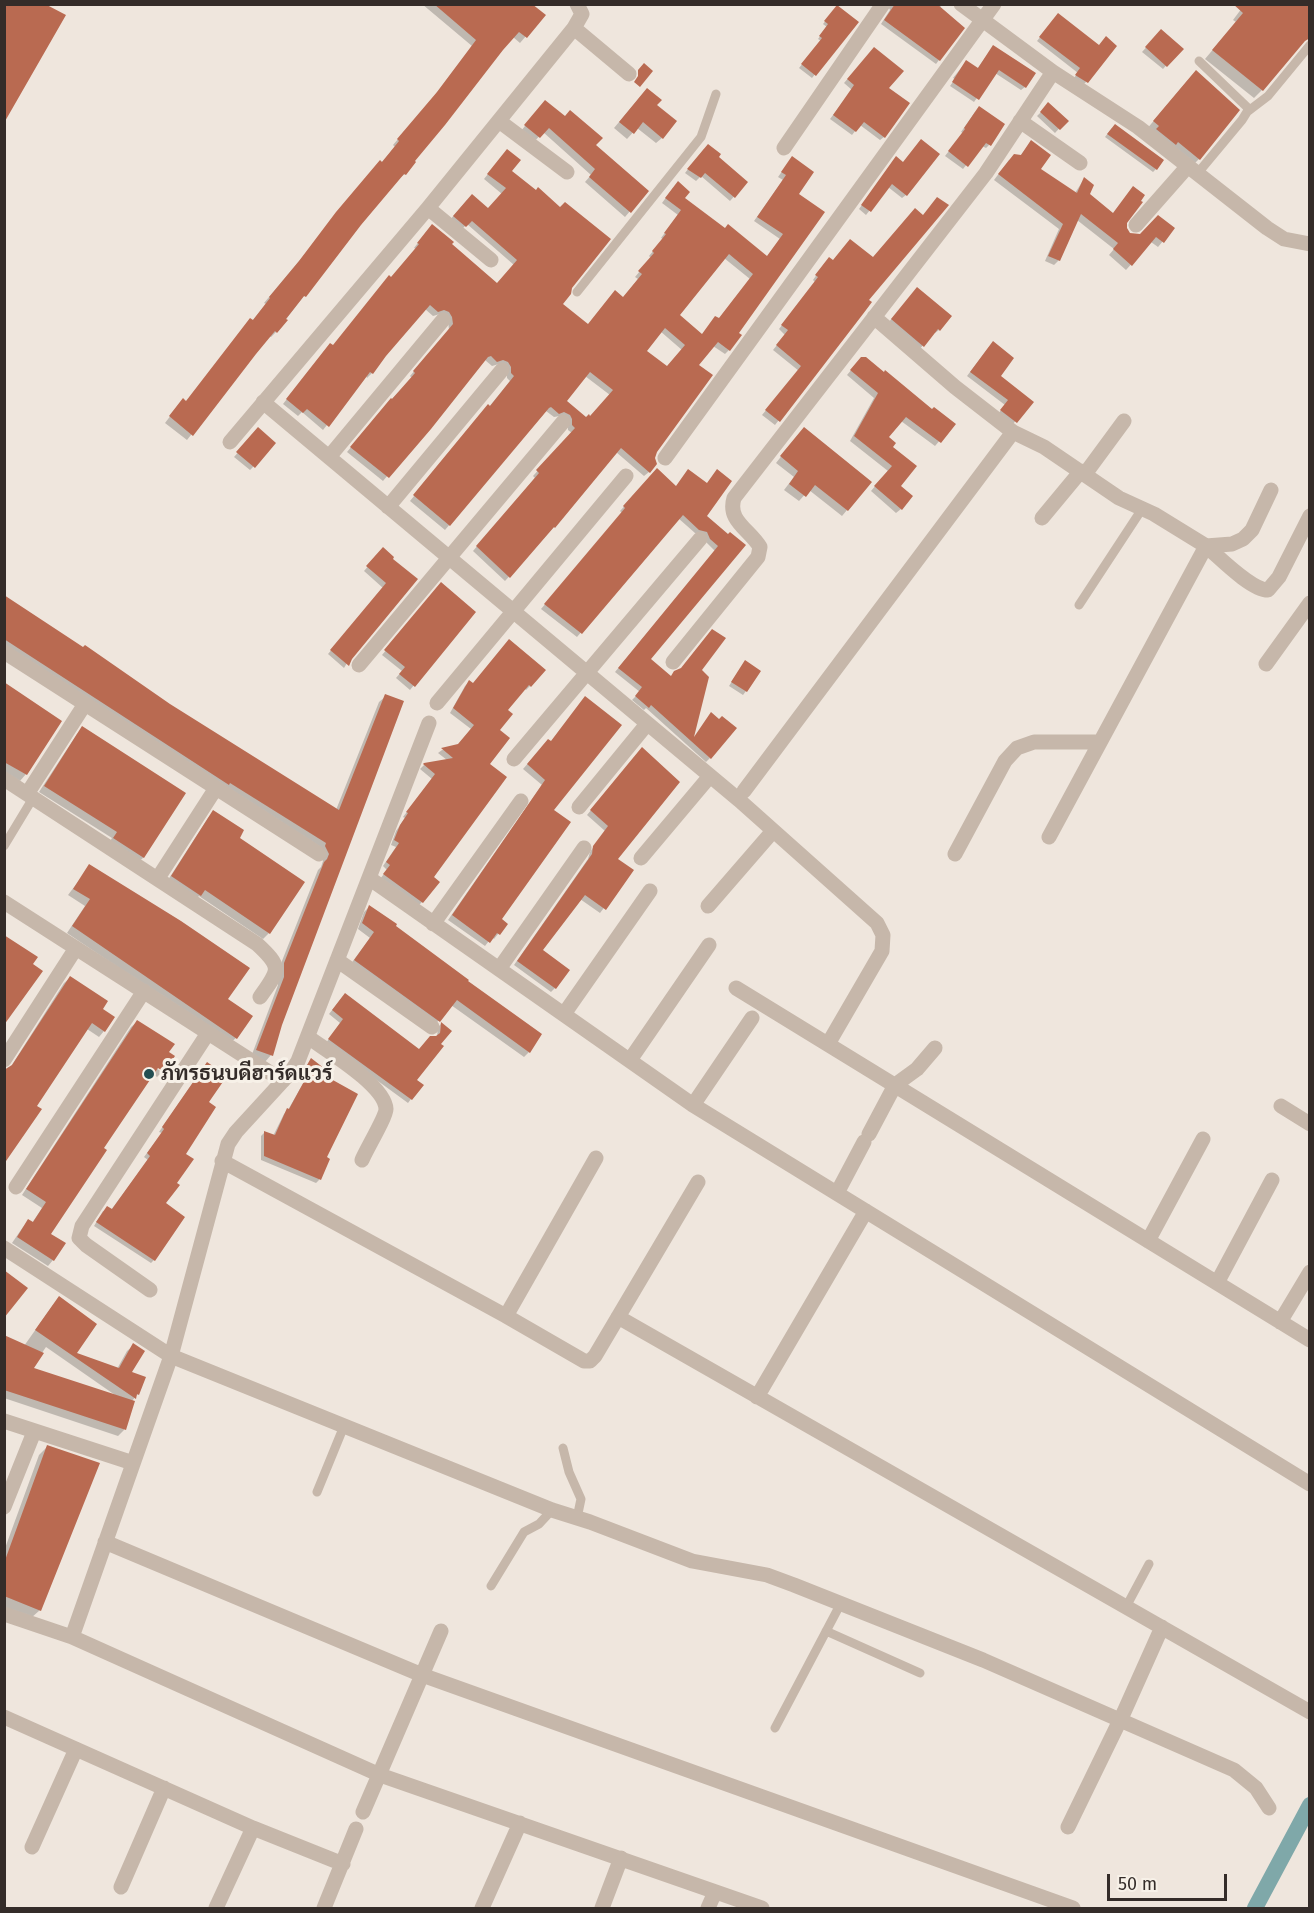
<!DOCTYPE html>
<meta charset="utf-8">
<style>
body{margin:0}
#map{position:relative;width:1314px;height:1913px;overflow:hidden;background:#efe6dd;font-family:"Fira Sans",sans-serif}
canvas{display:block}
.frame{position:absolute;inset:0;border:6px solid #342c29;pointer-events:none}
.scale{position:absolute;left:1107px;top:1874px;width:120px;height:27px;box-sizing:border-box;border:3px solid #342c29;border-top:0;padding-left:8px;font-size:18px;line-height:21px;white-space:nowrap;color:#342c29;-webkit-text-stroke:4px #f7f1e8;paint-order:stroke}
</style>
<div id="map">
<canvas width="1314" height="1913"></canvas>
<div class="frame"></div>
<div class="scale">50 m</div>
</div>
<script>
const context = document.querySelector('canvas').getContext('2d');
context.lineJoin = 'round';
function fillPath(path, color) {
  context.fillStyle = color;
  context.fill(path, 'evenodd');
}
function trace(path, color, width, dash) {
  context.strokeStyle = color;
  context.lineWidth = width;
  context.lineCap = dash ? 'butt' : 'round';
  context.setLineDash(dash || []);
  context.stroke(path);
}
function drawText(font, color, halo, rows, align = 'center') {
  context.font = font + ' "Fira Sans",Sarabun,sans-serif';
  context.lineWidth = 6;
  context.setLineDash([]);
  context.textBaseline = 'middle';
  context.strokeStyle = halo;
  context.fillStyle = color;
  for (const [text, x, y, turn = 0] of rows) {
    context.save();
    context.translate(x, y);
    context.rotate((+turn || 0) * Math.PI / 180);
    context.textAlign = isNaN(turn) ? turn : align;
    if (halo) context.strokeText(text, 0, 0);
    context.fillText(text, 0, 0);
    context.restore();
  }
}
fillPath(new Path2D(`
 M422 4H526L544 15 520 43 513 37 412 161 405 174 398 179 360 224 276 332 271 337 269 336 187 440 165 423 178 406 186 402 252 321 266 304 264 303 381 163 395 147 393 145 432 99 472 46Z
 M887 4H939L941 6 939 9 963 28 936 64 881 24 890 10Z
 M1245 4 1262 90 1254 98 1205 59 1236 22 1233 20Z
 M835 10 856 23 812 78 799 68 821 41 818 39 827 27 823 24Z
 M1058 15 1086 82 1083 85 1073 79 1078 73 1037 41Z
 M1161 31 1181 49 1163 69 1142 52Z
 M990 51 1025 87 1021 90 995 73 974 102 950 86 955 79 953 78 966 62 977 69Z
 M870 53 887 88 884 137 880 140 860 125 852 135 830 119 852 90 844 83Z
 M1188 80 1199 159 1191 167 1146 130Z
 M641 96 655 105 662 138 656 143 637 128 627 139 614 128Z
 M1049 104 1066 121 1055 133 1037 116Z
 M540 107 594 146 647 191 625 217 585 182 591 175 543 132 534 142 521 131Z
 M975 112 989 145 986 148 982 146 963 169 945 156 963 133 961 132Z
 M1112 128 1156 169 1153 172 1105 137Z
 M1031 142 1039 169 1075 193 1084 179 1088 195 1125 222 1128 233 1133 236 1173 229 1158 247 1151 242 1126 270 1109 255 1114 249 1077 220 1059 260 1054 265 1045 261 1059 229 994 180 1009 160 1020 156Z
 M704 149 717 157 746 183 730 201 701 176 696 181 685 173Z
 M503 155 510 172 570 287 561 304 588 326 623 298 638 279 635 277 651 258 649 256 663 239 661 238 678 215 662 203 673 188 683 198 724 229 766 258 780 239 754 221 783 180 778 177 788 163 797 194 823 213 737 334 729 350 725 354 713 346 697 365 656 452 649 472 644 476 616 452 554 527 505 581 473 551 535 478 533 476 572 433 568 430V423L560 416 554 417 546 411 445 530 410 501 484 410 489 407 510 381 507 378V371L499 364 492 366 485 360 383 481 347 452 387 404 412 378 410 376 449 330 448 321 440 314 433 316 425 309 384 355 372 373 367 378 366 376 323 430 302 412 298 416 283 404 326 349 333 347 416 249 414 248 428 230 450 244 497 285 514 265 467 224 461 230 449 221 467 200 488 210 502 194 484 179ZM724 258 750 279 718 320 702 335 678 315ZM660 331 682 350 667 368 645 351ZM585 376 610 395 590 418 586 419 565 401Z
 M893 162 906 195 902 198 888 187 866 215 859 209Z
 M923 217 867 301 862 313 775 425 762 415 799 371 773 350 785 335 779 329 815 282 813 280 825 263 873 258Z
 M913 293 939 330 935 333 934 332 919 350 888 323Z
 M989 347 999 376 1032 402 1012 425 998 414 1005 405 967 376Z
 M857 363 954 424 935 446 901 421 887 438 891 447 899 486 901 509 896 513 871 491 888 471 850 441 874 398 847 375Z
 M255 433 253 467 250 470 234 457Z
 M798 435 847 510 842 516 809 490 799 501 784 490 794 477 776 463Z
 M657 471 728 536 648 659 670 677 700 671 692 740 710 758 706 762 646 708 644 710 632 700 640 692 615 672 715 551 706 542 703 536 695 533 678 518 577 637 541 609 622 513 620 511Z
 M383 549 391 559 416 579 350 658 344 668 328 654 383 588 364 571Z
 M438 588 473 612 410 690 396 678 402 671 382 655Z
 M4 598 169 705 336 810 379 702 386 696 271 1055 265 1062 251 1057 278 985V971L318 870 321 867 323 861 319 854 4 648Z
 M509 641 530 686 526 690 524 688 506 711 498 731 488 764 422 902 418 906 380 879 387 870 383 866 396 847 391 845 396 831 405 818 403 817 432 779 420 769 425 764 447 760 438 753 442 750 458 745 471 729 450 713 465 686 469 682 473 685Z
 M742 666 746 691 743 695 729 686Z
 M4 684 26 774 20 781 4 772Z
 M83 728 184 794 143 858 137 863 108 845 112 838 39 792 77 734Z
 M544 745 552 810 500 920 506 924 494 939 492 937 485 946 448 920 542 785 523 769Z
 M638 753 615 859 632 871 600 913 580 899 540 951 555 988 551 992 514 965 588 859 590 852 605 831 587 815Z
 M214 812 269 933 263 939 199 896 194 901 166 883 208 818Z
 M90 866 226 999 236 1038 230 1043 67 933 85 906 68 895Z
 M369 907 394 927 529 1052 524 1057 451 1005 434 1026 350 965 370 938 358 929 364 912Z
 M70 978 101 1009 113 1018 104 1031 99 1037 87 1029 10 1068 64 983Z
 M341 999 419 1051 437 1037 438 1027 441 1024 439 1044 415 1081 411 1099 408 1103 326 1043 340 1023 329 1014Z
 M137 1022 151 1065 162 1072 157 1077 152 1073 102 1149 49 1234 53 1260 48 1266 12 1243 23 1227 29 1221 32 1223 42 1208 22 1195 131 1027Z
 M311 1060 325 1158 328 1160 319 1180 316 1183 261 1160V1136L265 1132 273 1136 284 1114 288 1110 305 1080 300 1076Z
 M203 1068 207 1103 164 1204 154 1260 151 1263 94 1226 103 1211 111 1210 148 1160 144 1157 162 1133 159 1132Z
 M53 1305 74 1354 117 1369 127 1351 134 1345 130 1373 138 1394 131 1402H133L124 1430 118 1436 4 1398V1337L24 1346ZM46 1347 115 1395 31 1369Z
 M47 1447 40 1610 31 1618 4 1608V1551L39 1455Z`), '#0003');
trace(new Path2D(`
 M1255 1908 1310 1805`), '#7fa8a9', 16);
fillPath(new Path2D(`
 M4 4H45L66 15 4 123Z
 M434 4H532L546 15 527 38 519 32 503 50 445 125 415 161 416 162 406 175 404 174 361 225 306 297 304 296 286 319 288 320 277 333 275 331 256 354 193 436 169 416 183 398 186 401 240 331 250 318 253 320 270 298 269 297 299 261 336 212 380 160 382 162 399 141 397 139 437 92 476 40Z
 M895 4H937L965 28 940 61 884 20Z
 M1233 4H1310V38L1305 41 1263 91 1212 50 1243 13Z
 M837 5 859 22 816 76 801 64 822 38 819 36 828 24 824 21Z
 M1058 13 1099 45 1106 36 1117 46 1088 83 1075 75 1080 68 1039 37Z
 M1161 29 1184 49 1167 67 1145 47Z
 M993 45 1036 73 1026 88 999 70 979 100 952 82 966 60 978 68Z
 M874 47 904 71 889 88 910 103 885 138 864 122 856 132 833 115 854 85 847 79Z
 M644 63 653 71 640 87 634 82 638 76V70Z
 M1196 70 1240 110 1200 160 1178 142 1176 145 1156 129 1159 126 1153 121Z
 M647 88 662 100 657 105 677 121 663 139 643 122 634 134 619 122Z
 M545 100 565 116 570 110 603 138 596 145 649 191 631 213 589 177 595 169 549 128 540 138 524 125Z
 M1048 102 1069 121 1060 130 1040 112Z
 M979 106 1005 124 991 146 986 143 968 167 948 151 965 129 964 128Z
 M1115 124 1164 160 1157 170 1107 134Z
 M921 139 940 154 907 196 892 184 871 212 861 205 896 156 903 162Z
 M1031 140 1051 155 1041 169 1077 193 1084 177 1094 185 1090 194 1113 213 1133 186 1145 195 1141 201 1143 202 1127 223V228L1130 233 1140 234 1158 215 1175 228 1164 243 1156 237 1132 266 1113 249 1118 243 1081 214 1060 261 1048 256 1063 224 998 174 1014 154 1021 155Z
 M708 144 721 154 719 157 748 182 735 198 705 173 701 178 687 169Z
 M507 149 521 160 512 171 536 190 538 187 560 207 565 202 611 239 572 288 571 294 563 304 588 324 615 290 623 297 642 274 638 271 654 253 652 251 666 234 664 233 681 210 665 198 678 181 690 192 685 198 725 228 728 224 767 256 783 234 757 217 786 175 781 172 792 156 814 172 799 194 825 212 739 333 742 335 730 351 718 342 699 365 713 375 657 452 655 458 657 464 650 473 621 448 555 528 554 527 510 578 476 546 539 473 536 470 575 428 572 425V419L570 415 564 412 559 414 551 407 549 408 450 526 413 495 488 404 490 406 514 376 511 373V367L508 362 503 360 497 362 491 356 488 357 431 429 389 478 350 447 391 398 392 399 415 373 413 371 453 324 452 317 449 312 444 310 438 312 430 305 386 356 373 374 370 372 329 427 307 409 303 413 286 399 330 343 333 345 389 275 391 277 419 244 417 243 432 224 454 242 452 244 497 283 517 260 472 221 466 227 453 216 472 194 488 208 506 188 487 174ZM729 254 753 274 719 318 715 316 702 334 680 315ZM665 328 685 345 667 366 647 351ZM590 372 613 390 590 416 589 414 586 417 567 401Z
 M937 197 949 205 869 300 872 302 863 314 780 422 765 410 801 366 776 345 788 330 781 325 818 277 815 275 829 257 833 260 850 239 873 257 915 208 923 215Z
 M917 287 952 316 940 331 938 329 924 347 891 319Z
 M993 341 1014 358 1001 376 1034 402 1017 423 1000 410 1008 400 970 372Z
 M861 357H866L884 372 885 370 932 409 934 407 956 424 941 443 906 417 889 437 896 443 893 447 917 466 901 486 913 496 902 510 874 486 892 466 854 436 878 393 850 370Z
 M258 427 276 443 255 468 236 452Z
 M804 427 872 482 848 511 815 485 806 497 789 484 798 471 780 456Z
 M657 468 676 486 688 469 707 483 717 469 732 481 707 516 728 534 730 532 746 545 651 659 671 676 674 671 681 668 712 629 726 638 702 670 709 677 694 737 711 712 719 719 722 716 737 728 711 759 651 705 649 708 635 696 642 687 618 668 718 546 710 539 707 532 699 530 683 515 582 634 544 604 625 508 623 506Z
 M383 547 394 557 393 559 418 579 352 659 349 666 330 650 386 583 366 566Z
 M441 582 476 612 415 687 399 674 405 667 384 650Z
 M4 595 83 647 85 645 170 704 339 810 385 694 404 701 282 1025 273 1056 256 1050 284 977V963L324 862 327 859 329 854 325 846 326 843 230 783 229 785 4 639Z
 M509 639 546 670 531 687 529 685 508 710 513 714 500 730 510 738 490 764 507 777 434 877 440 882 423 903 383 874 390 865 386 862 399 843 394 840 400 825 408 813 406 812 435 774 423 764 424 763 453 758 441 748 458 744 474 725 453 708 469 680 473 683Z
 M745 660 761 671 747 692 731 682Z
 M4 682 62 721 27 775 4 762Z
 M585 696 622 725 554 810 571 822 502 919 508 924 500 935 497 933 490 943 452 915 545 780 527 764 548 739 551 741Z
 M82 726 186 793 144 858 113 838 117 832 44 786Z
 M642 747 680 782 618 859 634 870 606 910 585 895 543 950 570 970 556 989 517 961 592 854 593 846 608 826 590 810Z
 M213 810 244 830 240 838 305 882 270 934 205 890 201 896 171 876Z
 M89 864 181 921 250 968 228 999 253 1016 237 1039 72 926 90 899 73 889Z
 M369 905 397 924 396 926 469 980 468 981 542 1034 530 1053 457 1000 440 1022 354 960 374 932 362 923Z
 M4 935 38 957 33 964 43 971 4 1025Z
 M70 976 108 1001 103 1009 115 1017 105 1032 92 1023 37 1106 42 1109 4 1164V1070L12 1065Z
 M345 993 419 1049 430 1036H436L440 1033 441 1022 452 1031 441 1044 444 1046 417 1080 424 1085 412 1100 328 1039 343 1019 332 1010Z
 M137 1020 175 1044 169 1052 175 1056 164 1072 158 1068 104 1148 107 1150 51 1234 66 1243 54 1261 17 1237 28 1219 33 1222 46 1202 26 1189Z
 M311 1058 334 1076 331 1079 358 1094 327 1157 330 1159 321 1180 264 1156V1131L275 1135 287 1108 289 1109 307 1076 303 1072Z
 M207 1062 227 1076 209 1102 216 1107 186 1154 194 1159 177 1183 180 1185 166 1203 185 1217 155 1261 96 1222 107 1206 112 1209 150 1156 147 1153 164 1129 162 1127Z
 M4 1270 28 1288 4 1318Z
 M59 1296 97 1324 77 1353 119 1368 133 1343 145 1351 132 1372 146 1377 139 1395 137 1394 136 1399 35 1330Z
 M4 1335 44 1353 34 1368 135 1401 126 1430 4 1390Z
 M47 1445 100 1463 41 1611 4 1596V1563Z`), '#b96a51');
trace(new Path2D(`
 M1247 112 1268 96 1310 45
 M1197 174 1242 120 1247 112 1248 108 1199 61
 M577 292 701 137 716 94
 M1079 605 1142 509
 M4 846 33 798
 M563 1448 569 1472 581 1499 577 1518
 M317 1492 344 1426
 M491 1586 524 1532 539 1524 552 1510
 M1126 1607 1149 1564
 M826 1631 920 1673
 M775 1728 841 1603`), '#c6b7aa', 9);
trace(new Path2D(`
 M961 4 1053 72 1138 127 1267 228 1284 239 1310 244
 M574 28 629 74
 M499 121 567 172
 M1020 121 1080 163
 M784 148 883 4
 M428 208 491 260
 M1136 225 1188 166
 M874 317 955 387 1013 432 1044 447 1119 498 1154 514 1206 546 1232 544 1243 539 1252 530 1271 490
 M263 402 739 800 877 923 883 935 882 951 828 1044
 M230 442 428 208 574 28 582 14 577 4
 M329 457 443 320
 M665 458 994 4
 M1085 474 1124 421
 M388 507 502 370
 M1042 518 1081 471
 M4 652 319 854
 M673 662 758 557 760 547C749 529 727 521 734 498L986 173 1053 72
 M1266 664 1310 603
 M359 665 563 422
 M437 703 626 476
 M514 759 700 539
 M4 779 257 944C283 968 279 970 260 997
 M744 791 1013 432
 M27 794 85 704
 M579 807 647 724
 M1049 837 1206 546C1220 558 1251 590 1268 590L1279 577 1310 516
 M955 854 1005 761 1017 748 1034 742H1100
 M641 858 710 776
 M158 878 216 788
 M369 878 693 1105 1310 1484
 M4 902 283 1081
 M708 906 773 831
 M433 924 521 801
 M337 960 432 1027
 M499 969 584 848
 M736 988 1310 1340
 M564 1014 650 891
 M308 1037C327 1051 385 1085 386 1109 386 1117 366 1150 362 1160
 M4 1060 76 948
 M630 1060 709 945
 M693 1105 752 1018
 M1281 1106 1310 1124
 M869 1134 895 1085 917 1069 935 1048
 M222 1161 506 1316 584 1361H590L595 1356 698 1182
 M16 1187 144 991
 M837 1193 864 1142
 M1148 1241 1203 1139
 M4 1248 171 1356 552 1510 590 1522 692 1561 767 1575 794 1585 983 1660 1234 1770 1256 1788 1269 1808
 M1217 1283 1272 1180
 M150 1290 86 1245 79 1238 82 1226 208 1033
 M506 1316 596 1158
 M618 1317 1310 1712
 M1280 1322 1310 1272
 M757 1397 866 1211
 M4 1421 133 1463
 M4 1507 34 1432
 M105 1542 422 1675 1073 1908
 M4 1614 72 1637 380 1775 762 1908
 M72 1637 171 1356 228 1144 236 1132 291 1072 298 1061 429 723
 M4 1717 253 1828 343 1864
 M363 1812 441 1631
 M1068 1827 1124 1712 1162 1627
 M32 1847 76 1749
 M121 1887 164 1788
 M216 1908 253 1828
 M324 1908 356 1829
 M482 1908 520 1823
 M602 1908 621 1858
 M708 1908 715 1892`), '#c6b7aa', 15);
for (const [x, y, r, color] of [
 [149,1074,6,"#224e52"]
]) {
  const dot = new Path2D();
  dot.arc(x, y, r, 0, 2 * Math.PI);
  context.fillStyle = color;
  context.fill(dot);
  trace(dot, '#f7f1e8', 2);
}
drawText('bold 21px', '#342c29', '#f7f1e8', [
 ["ภัทรธนบดีฮาร์ดแวร์",161,1074]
], 'left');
</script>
